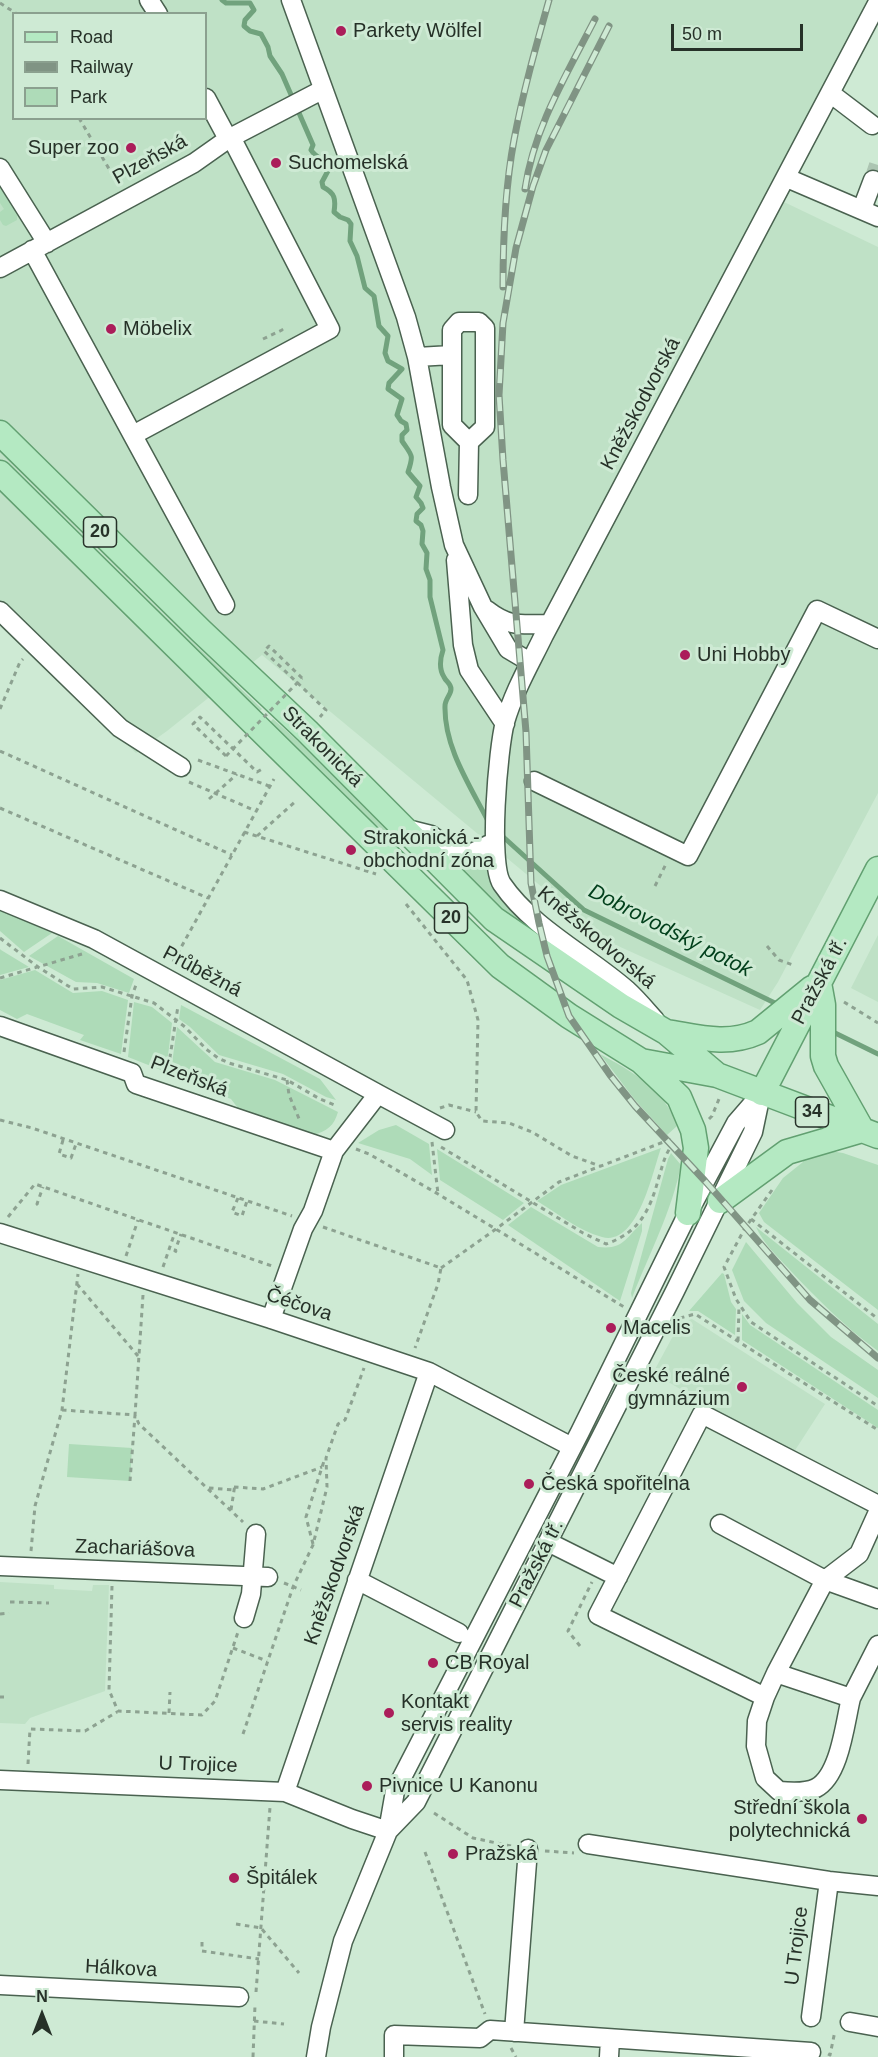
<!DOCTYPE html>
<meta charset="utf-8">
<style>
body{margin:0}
#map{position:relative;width:878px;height:2057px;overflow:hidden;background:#ceead4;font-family:Arial,sans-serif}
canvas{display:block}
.legend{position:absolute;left:12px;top:12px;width:195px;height:108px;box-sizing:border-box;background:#ceead4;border:2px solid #8ba08f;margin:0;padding:8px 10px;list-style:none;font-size:18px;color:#263128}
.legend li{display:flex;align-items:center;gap:12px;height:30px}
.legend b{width:30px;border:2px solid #8ba08f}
.north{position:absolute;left:12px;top:1985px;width:60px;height:60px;-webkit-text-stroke:4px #ceead4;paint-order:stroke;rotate:0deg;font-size:16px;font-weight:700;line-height:24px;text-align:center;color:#263128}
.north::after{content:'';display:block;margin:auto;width:21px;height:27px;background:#263128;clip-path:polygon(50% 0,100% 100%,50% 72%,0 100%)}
.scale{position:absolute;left:671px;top:24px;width:132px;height:27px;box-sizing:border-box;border:3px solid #263128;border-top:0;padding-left:8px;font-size:18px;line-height:21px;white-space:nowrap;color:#263128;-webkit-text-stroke:4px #ceead4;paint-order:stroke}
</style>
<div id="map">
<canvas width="878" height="2057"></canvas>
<ul class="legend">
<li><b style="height:8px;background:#b4e9c2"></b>Road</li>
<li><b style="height:8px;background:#809484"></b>Railway</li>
<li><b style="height:16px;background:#aedbb8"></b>Park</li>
</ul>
<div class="north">N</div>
<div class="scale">50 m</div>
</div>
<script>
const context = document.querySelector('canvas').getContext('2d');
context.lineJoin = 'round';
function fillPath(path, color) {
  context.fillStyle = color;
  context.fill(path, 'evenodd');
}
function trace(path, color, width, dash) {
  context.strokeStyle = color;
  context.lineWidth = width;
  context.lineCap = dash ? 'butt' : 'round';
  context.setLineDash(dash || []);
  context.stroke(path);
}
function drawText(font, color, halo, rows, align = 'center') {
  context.font = font + ' Arial,sans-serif';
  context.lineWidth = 6;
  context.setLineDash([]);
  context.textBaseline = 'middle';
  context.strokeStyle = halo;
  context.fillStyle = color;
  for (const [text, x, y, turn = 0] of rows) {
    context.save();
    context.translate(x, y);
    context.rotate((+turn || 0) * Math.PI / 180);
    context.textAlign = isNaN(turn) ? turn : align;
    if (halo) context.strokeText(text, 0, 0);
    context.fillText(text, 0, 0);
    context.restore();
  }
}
fillPath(new Path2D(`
 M0 0H878V20L784 202 878 247V793L778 982 760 1010 607 941 262 655 167 731 136 753 0 622ZM14 14H206V118H14Z
 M878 935V1002L851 988Z
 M692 1319 825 1404 792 1455 653 1373 680 1323Z
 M0 1582 54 1585V1589L92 1591 93 1585H109L105 1691 30 1718 25 1724 0 1723Z`), '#bfe1c6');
fillPath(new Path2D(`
 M0 187 17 215V220L6 226 3 225 0 220V212L4 209 0 203Z
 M0 459 262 709 257 713 0 467Z
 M273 719 300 743 400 843 363 815 268 724Z
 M430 844 487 854 491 870 634 1005 533 940Z
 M0 910 52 933 24 952 0 931Z
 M58 936 134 979 129 993 97 983 76 982 29 956Z
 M0 949 1 950 29 967 0 975Z
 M35 970 73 993 102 991 128 1000 121 1054 80 1040 84 1035 27 1014 17 1019 0 1010V980Z
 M134 1002 152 1007 172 1023 166 1072 128 1057Z
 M181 1005 320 1079 336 1100 326 1097 283 1074 219 1055 190 1027 179 1019Z
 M177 1027 215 1062 275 1080 338 1112C334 1126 327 1131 313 1135L244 1116 231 1099 170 1078Z
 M600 1054C631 1071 666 1090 677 1126L667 1135 635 1100Z
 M396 1125 429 1144 432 1175 410 1159 358 1143 379 1130Z
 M661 1148C653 1170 638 1247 602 1237 579 1231 557 1213 537 1201L561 1185Z
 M437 1149 524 1203 503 1220 440 1180Z
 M824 1150 843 1153 878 1165V1310L764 1222 759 1213 783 1178 803 1162V1155Z
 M671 1153 681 1165C672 1211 649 1254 632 1298L631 1293 668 1159Z
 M531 1207 598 1247C624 1250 625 1238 642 1223V1231L620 1301 508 1225Z
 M756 1227 878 1324V1351C845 1327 816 1298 788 1268 776 1255 763 1243 756 1227Z
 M746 1242 797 1303 831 1337 878 1370V1398L766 1323 744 1301 732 1270Z
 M722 1273 724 1274 731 1302 736 1309 735 1335 698 1311H689Z
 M742 1314 750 1325 878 1410V1428L742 1340Z
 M69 1444 132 1448 130 1481 67 1477Z`), '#aedbb8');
trace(new Path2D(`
 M222 0 226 3H250L254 10 245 20 244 26 250 31 261 34 268 47 270 56 282 74 313 145 311 150C316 158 325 159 330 167L322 182 323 187C335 193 336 199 334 212L340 217 348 220 351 224 350 241 357 256 365 288 374 296 379 326 388 336 385 353 388 361 402 369 389 383 388 389 402 399 397 415 401 421 406 424 407 430 402 435V441C412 456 414 454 408 472L420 486 416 497 421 503 423 508 417 514 416 521 421 525 423 531 422 544 427 553 426 569 430 580V597L443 650C440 659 439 669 444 677 446 682 451 683 451 689 451 695 445 699 445 706 444 748 471 787 489 823
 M500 834 584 910 781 1006
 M829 1030 878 1054`), '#71a27d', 5);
trace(new Path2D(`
 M873 180 878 165`), '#acc5b2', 18, [18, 9]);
const minor = new Path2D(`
 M149 0 158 14
 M291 0 406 317 417 357 441 487 454 545 483 607 508 649 530 662
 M830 93 872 125
 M206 98 228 139
 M0 168 47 243
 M787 178 878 217
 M862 209 873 180
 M32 250 225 605
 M0 268 194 163 228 139 322 90
 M459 322H479L485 328V427L469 442 452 425V330Z
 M417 357 452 355
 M133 435 330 329 231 137
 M468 495 469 442
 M456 560 463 645 469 670 505 724
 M487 610C510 628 522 624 550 624
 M0 611 120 728 181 767
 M534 781 688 856 817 610 878 639
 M403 828 431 835 451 850 460 853H472L494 842
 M0 900 94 939 378 1094 334 1151 313 1211 303 1229 271 1319
 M655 1020C646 1010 637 999 627 990 587 955 532 928 502 884 488 864 498 748 505 722 514 691 530 664 544 635L878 2
 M0 1026 132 1073 136 1084 334 1151
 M378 1094 445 1130
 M0 1233 271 1319 429 1372 572 1447
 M720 1524 825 1580 776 1673
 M548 1542 618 1577
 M0 1566 268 1577
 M357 1580 459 1633
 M825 1580 859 1554 878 1512
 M825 1580 878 1599
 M244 1618 251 1594 256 1534
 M765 1697 776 1673 851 1698C845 1722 840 1776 816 1788 806 1793 790 1792 779 1791L765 1778 756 1746 757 1721 765 1697 598 1615 702 1414 878 1505
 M851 1698 878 1645
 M0 1780 285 1792 352 1819 388 1831
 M285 1792 429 1372
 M388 1831 416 1802 675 1291 753 1132 761 1094
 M588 1844 829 1881 878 1886
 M0 1985 239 1997
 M811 2017 829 1881
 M850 2022 878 2027
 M514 2032 528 1849
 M316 2057 321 2027 343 1941 388 1831 395 1791 580 1432 688 1213 736 1123 762 1093
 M394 2057V2035L480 2038 490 2030 811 2052
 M609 2057 610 2039`);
const major = new Path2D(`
 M0 433 201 631 307 731 494 919 621 1006 666 1032 717 1075
 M0 473 500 966 569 1016 641 1061 679 1097 693 1130 696 1148 688 1213
 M819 983 823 1005V1056L826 1066 862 1130
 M667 1032C698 1037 727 1046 758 1032L812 988
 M641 1061 717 1075 878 1136
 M762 1093 878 869
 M720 1201 787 1152 862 1130`);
trace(minor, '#4a6250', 21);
trace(major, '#62a071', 27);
trace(new Path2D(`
 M0 3 17 14
 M79 118 118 184
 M263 339 282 330 280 327
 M302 678 269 646 264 651 326 710 320 717
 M0 709 20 662 23 659
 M0 751 232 855
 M226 756 193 724 200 717 257 772 264 768
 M198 760 269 786
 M189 782 256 811
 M209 799 237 774
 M0 808 208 898
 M244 832 376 874
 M257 836 296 801
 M655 886 666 864
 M406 904 467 980 478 1020 476 1112 482 1121 509 1123 532 1132 572 1156 600 1166
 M0 938 38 967 73 989 102 987 154 1003 185 1027 206 1049 218 1058 229 1063 287 1080 320 1099 337 1106
 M767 946 779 960 793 965
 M173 962 274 779
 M0 978 82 954
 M844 1002 878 1023
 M124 1052 132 996 137 982
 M167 1076 178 1006
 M287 1080 289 1095 300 1121
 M440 1108 449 1105 476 1112
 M709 1119 712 1116 719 1099
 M0 1120 32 1128 292 1216
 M63 1140 59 1154 71 1158 76 1144
 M432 1142 438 1194
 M441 1147 583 1233 606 1244C640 1232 650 1210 659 1177 663 1164 665 1153 674 1143
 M356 1149 369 1154 438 1194 624 1307
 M772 1190 745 1228 724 1267 736 1299 751 1322 878 1406
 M238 1198 232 1212 242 1216 247 1201
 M38 1205 37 1204 43 1187
 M8 1217 35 1184 272 1266
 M751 1219 878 1319
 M323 1227 441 1268 438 1284 415 1348
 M177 1252 175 1251 181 1234
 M126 1256 138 1220
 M163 1267 175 1232
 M441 1268 496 1229 559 1182 674 1138
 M77 1284 138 1356
 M143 1295 135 1415 139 1424 243 1522
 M680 1318 695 1314 878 1430
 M738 1341 739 1306
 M62 1410 135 1415 130 1481
 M234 1487 263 1489 322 1467
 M209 1488 234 1490
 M231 1510 235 1484
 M313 1544 306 1517 324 1461
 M31 1551 35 1506 62 1410 78 1274
 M284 1583 301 1590
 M112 1586 109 1690 118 1711 202 1715 215 1701 238 1632
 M10 1602 49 1603
 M0 1614 9 1613
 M580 1646 568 1631 592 1582
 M233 1648 267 1661
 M0 1697H4
 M169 1713 170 1692
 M243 1734 293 1587 313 1545 327 1487 326 1458 338 1424 345 1420 364 1368
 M28 1764 30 1729 85 1731 117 1712
 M434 1813 473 1838 511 1846
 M545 1851 574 1853
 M425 1852 485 2014
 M236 1924 261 1928 299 1973
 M202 1942V1951L259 1959
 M256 1992 270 1807
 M254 2021 284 2024
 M511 2048 516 2057
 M828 2054 830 2055 835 2031
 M253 2057 255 2005`), '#8da291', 3, [4.5, 4.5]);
trace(minor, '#fff', 18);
trace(major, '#b4e9c2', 24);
const rail = new Path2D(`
 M609 26 546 150 533 186 516 248 503 323 499 395 503 460 526 732 531 883 539 923 547 956 569 1016 610 1075 635 1106 705 1181 810 1300 878 1358
 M525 189C534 127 567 74 595 19
 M503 287C503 238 505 188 514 140 523 92 536 46 549 0`);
trace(rail, '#809484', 7);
trace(rail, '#ceead4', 4.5, [14]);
trace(new Path2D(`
 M226 756 302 678`), '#8da291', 3, [4.5, 4.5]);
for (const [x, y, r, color] of [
 [341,31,6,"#ab1d5a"],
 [131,148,6,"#ab1d5a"],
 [276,163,6,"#ab1d5a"],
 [111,329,6,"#ab1d5a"],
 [685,655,6,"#ab1d5a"],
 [351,850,6,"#ab1d5a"],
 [611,1328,6,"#ab1d5a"],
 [742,1387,6,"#ab1d5a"],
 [529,1484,6,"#ab1d5a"],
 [433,1663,6,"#ab1d5a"],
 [389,1713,6,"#ab1d5a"],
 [367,1786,6,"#ab1d5a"],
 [862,1819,6,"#ab1d5a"],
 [453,1854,6,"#ab1d5a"],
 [234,1878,6,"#ab1d5a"]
]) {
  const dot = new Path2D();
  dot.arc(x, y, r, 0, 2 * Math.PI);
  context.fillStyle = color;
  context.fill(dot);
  trace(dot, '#ceead4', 2);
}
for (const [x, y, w] of [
 [100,532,33],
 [451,918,33],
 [812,1112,33]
]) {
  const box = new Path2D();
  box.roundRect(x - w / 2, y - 15, w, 30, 4.5);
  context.fillStyle = '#ceead4';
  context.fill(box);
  trace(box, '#263128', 1.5);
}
drawText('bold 18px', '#263128', null, [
 ["20",100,532],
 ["20",451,918],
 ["34",812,1112]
]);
drawText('20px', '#263128', '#ceead4', [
 ["Parkety Wölfel",353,31],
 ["Super zoo",119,148,"right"],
 ["Suchomelská",288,163],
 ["Möbelix",123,329],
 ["Uni Hobby",697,655],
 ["Strakonická -",363,838],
 ["obchodní zóna",363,861],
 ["Macelis",623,1328],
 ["České reálné",730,1376,"right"],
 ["gymnázium",730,1399,"right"],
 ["Česká spořitelna",541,1484],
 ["CB Royal",445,1663],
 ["Kontakt",401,1702],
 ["servis reality",401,1725],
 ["Pivnice U Kanonu",379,1786],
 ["Střední škola",850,1808,"right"],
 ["polytechnická",850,1831,"right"],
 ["Pražská",465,1854],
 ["Špitálek",246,1878]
], 'left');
drawText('20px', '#263128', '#ceead4', [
 ["Plzeňská",150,160,-29],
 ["Kněžskodvorská",641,404,-62],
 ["Strakonická",322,747,45],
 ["Kněžskodvorská",596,938,40],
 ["Průběžná",202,972,28],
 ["Pražská tř.",820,981,-62],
 ["Plzeňská",189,1077,21],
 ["Čéčova",299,1305,18],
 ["Zachariášova",135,1549,2],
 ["Pražská tř.",537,1564,-63],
 ["Kněžskodvorská",335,1575,-71],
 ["U Trojice",198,1765,2],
 ["U Trojice",797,1946,-83],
 ["Hálkova",121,1969,3]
]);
drawText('italic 21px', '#02401c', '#ceead4', [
 ["Dobrovodský potok",670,931,27]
]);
</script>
